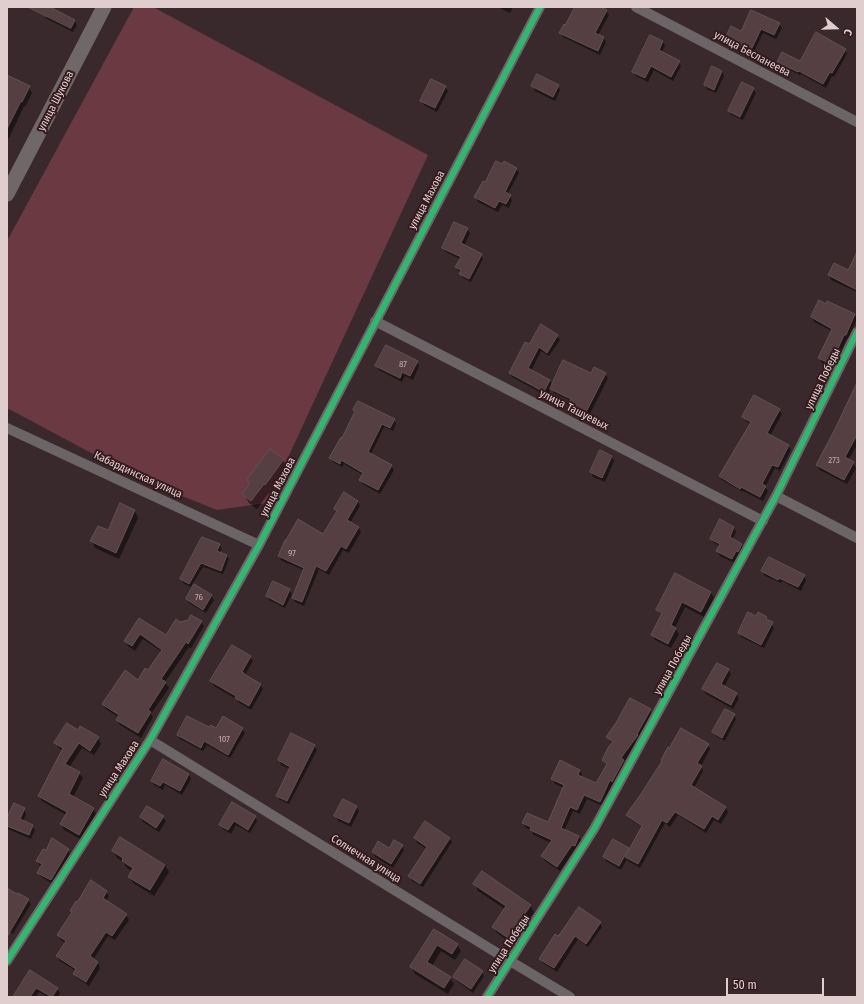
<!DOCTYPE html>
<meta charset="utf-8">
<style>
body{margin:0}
#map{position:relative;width:864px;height:1004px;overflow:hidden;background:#39292c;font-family:"Fira Sans Condensed",sans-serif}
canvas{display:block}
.frame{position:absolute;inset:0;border:8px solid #e0cdce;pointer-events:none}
.north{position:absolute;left:816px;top:8px;width:40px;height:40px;-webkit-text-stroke:3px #341a1d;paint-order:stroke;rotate:110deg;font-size:11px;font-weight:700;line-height:16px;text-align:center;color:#e0cdce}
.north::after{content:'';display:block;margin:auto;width:14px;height:18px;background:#e0cdce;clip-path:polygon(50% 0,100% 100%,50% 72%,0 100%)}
.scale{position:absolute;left:726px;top:978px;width:98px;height:18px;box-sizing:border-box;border:2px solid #e0cdce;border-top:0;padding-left:5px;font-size:12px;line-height:14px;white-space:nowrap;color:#e0cdce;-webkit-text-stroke:3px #341a1d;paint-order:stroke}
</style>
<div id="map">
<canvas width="864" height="1004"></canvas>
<div class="frame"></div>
<div class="north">С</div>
<div class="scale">50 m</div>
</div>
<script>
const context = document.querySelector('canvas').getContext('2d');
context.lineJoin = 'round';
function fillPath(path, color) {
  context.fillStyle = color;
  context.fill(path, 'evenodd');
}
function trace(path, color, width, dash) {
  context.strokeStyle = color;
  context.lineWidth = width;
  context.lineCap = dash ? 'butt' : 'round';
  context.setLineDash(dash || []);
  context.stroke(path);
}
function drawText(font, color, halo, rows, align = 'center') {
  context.font = font + ' "Fira Sans Condensed",sans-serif';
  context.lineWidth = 4;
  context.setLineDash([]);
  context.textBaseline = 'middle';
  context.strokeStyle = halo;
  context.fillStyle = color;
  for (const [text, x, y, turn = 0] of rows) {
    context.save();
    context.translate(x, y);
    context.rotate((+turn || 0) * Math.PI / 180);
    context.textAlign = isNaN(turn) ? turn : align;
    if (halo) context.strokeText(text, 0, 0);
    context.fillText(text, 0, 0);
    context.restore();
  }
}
fillPath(new Path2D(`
 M134 7H153L428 155 267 503 217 510 142 480 7 408V241Z`), '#6a3941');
fillPath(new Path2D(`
 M498 7H513L510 13Z
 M576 7H599L606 11 609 15 598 35 604 38 606 42 600 55 563 37 561 33 566 26Z
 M45 15 75 21 77 25 73 32 47 19Z
 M779 24 782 28 776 39 763 33 752 56 728 45 725 40 742 32Z
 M663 42 665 46 662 52 679 62 681 66 673 81 654 70 648 82 636 76 633 72Z
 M845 50 847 54 834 77 832 76 826 88 801 74 800 75 781 66 778 62H801Z
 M722 71 724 76 716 93 707 89 705 85Z
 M7 80 29 87 32 93 25 107 24 106 9 138 7 137Z
 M533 86H558L560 90 555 101 535 91Z
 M445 87 448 91 437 112 424 105 421 101Z
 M753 89 756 93 743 120 731 115 729 111Z
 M516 168 519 173 507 195 510 196 512 200 509 208 502 205 498 212 478 202 476 197 485 183Z
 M467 229 470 233 464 246 481 255 483 259 471 282 463 278 460 274 461 273 459 271 456 267 460 259 446 252 443 248Z
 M857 254V292L831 280 829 275 834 265 849 272Z
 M827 305 855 315 857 319 848 339 847 338 833 368 822 363 819 358 832 331 814 322 812 317Z
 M541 326 557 336 560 340 549 356 541 351 531 371 550 381 553 386 591 374H605L608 378 588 418 571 410 569 405 571 401 554 393 551 388 547 396 512 377 510 373Z
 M417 361 419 366 413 380 405 376 402 382 379 370 376 366Z
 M857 383V445L848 460 853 463 856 468 847 484 820 470 817 465 855 390 854 389Z
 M779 410 782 414 770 436 788 445 791 450 780 471 775 468 765 487 768 491 763 501 743 491V492L722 480 720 476 751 424 746 421 744 417Z
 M394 419 396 424 393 431 384 427 371 454 391 466 394 470 380 494 363 484 361 480 363 475 344 464 342 467 333 462 331 458 341 438Z
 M270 450 283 460 289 469 270 494 269 493 257 509 249 503 244 494 250 485 248 480Z
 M600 451 612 457 614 461 605 482 593 477 591 472Z
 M344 494 358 502 360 506 350 523 359 528 361 532 349 553 343 550 329 575 319 569 304 606 295 602 293 598 304 570 282 561 279 556 324 535 337 513 335 509Z
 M120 505 135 511 138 518 119 559 95 548 92 541 108 531Z
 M734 527 736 532 732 540 742 545 744 549 735 563 720 556 717 551 720 546 714 543 711 539Z
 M203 538 220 545 222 549 219 553 227 556 229 559 223 574 203 567 191 587 183 583 181 579Z
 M762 571 804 576 806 580 801 591 782 581 781 583 765 576Z
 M289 590 292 594 285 608 269 600 267 596Z
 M711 592 714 598 704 617 685 607 675 628 679 634 671 648 655 640 652 635 662 616 658 610Z
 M211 595 214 600 206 613 189 603 187 599Z
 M758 613 767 618 774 628 764 648 741 637 739 633 756 617Z
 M139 619 166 637 180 623 201 622 204 626 191 648 189 647 165 682 169 688 151 714 153 717 141 738 120 725 117 720 118 717 106 709 103 704 138 681 148 672 162 652 143 639 135 651 128 646 125 641Z
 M250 657 253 661 244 676 261 685 263 689 251 710 238 702 237 701H240L237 698V700L236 699 214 686 211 681Z
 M717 664 728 670 731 674 724 687 736 694 739 698 733 709 706 694 703 689Z
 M650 710 653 715 640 741 624 762 627 765 603 806 587 799 580 814 573 811 564 831 579 837 582 842 578 850 575 849 560 871 545 861 542 856 551 843 534 835 531 830 526 828 523 823 548 824 564 788 555 784 553 779 580 770 582 775 581 777 597 785 607 766 603 760 613 744 610 741 607 737Z
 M734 715 736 719 725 741 716 736 714 732Z
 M210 729H242L245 733 230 758 207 745 203 751 180 739 178 735Z
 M78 731 98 738 101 744 94 755 82 748 69 768 79 773 83 778 73 797 93 809 96 814 82 840 64 830 61 824 66 815 42 801 39 796 63 751 59 748 56 743Z
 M708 745 710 749 701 766 703 771 694 788 726 808 728 812 721 824 714 820 706 833 678 815 670 827 665 823 640 868 628 861 627 859 621 870 606 861 604 857 613 841 629 849 630 851 643 828 630 819 628 815Z
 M314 746 317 750 289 804 280 800 277 796 290 769 281 765 279 760Z
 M189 774 191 779 182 795 165 785 163 790 154 785 152 781Z
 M232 804 255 817 257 821 250 833 236 825 231 834 223 829 220 825Z
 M356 806 359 811 351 827 338 821 336 816Z
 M24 809 26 814 23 822 32 826 35 830 31 839 8 829 7 827V821Z
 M141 817H163L166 821 159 832 143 822Z
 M415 838H449L452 842 423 887 412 881 410 876 427 849 417 843Z
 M121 839 165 865 169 872 154 896 133 883 129 877 132 871 127 868 123 862 117 858 113 851Z
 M402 846 404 850 393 868 375 857 373 852Z
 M68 850 70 854 53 884 41 877 38 873 42 866 39 865 37 861 46 851Z
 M475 884 530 905 534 912 512 944 497 933 493 927 505 909 478 891Z
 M7 889 28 900 31 904 13 934 10 932 7 936Z
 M106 892 109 896 106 901 126 915 129 920 115 940 108 936 93 960 98 963 100 968 89 986 77 978 74 974 76 971 60 961 57 956 65 943 61 940 58 935Z
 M600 923 602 927 588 947 578 939 557 972 543 963 540 959 559 937Z
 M434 931 457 945 461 951 455 960 441 951 432 966 450 978 454 984 448 994 415 974 411 967Z
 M482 972 484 976 473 993 457 981 454 977Z
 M25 980 57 989 60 993 58 997H47L39 992 36 997H14Z`), '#0007');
const building = new Path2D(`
 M28 7H50L75 20 71 28Z
 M575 7H601L607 10 595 33 604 37 598 51 559 33 564 24 565 25Z
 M751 10 780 23 774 35 761 29 750 52 724 40 731 26 741 31Z
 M816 32 846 49 832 73 830 72 823 84 799 71 798 72 777 62 782 52 800 61Z
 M650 35 663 41 659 50 680 61 671 77 651 66 645 78 632 72Z
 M712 66 722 71 714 90 704 85Z
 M537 74 559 85 553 97 531 86Z
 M7 75 30 86 22 102 21 101 7 129Z
 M431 79 446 86 435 108 420 101Z
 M742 82 754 88 740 117 728 111Z
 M496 161 502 164 504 161 517 168 505 192 511 195 506 204 499 201 495 208 474 197 483 181 485 182Z
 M454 222 468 228 461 243 482 254 469 279 459 274 461 270 455 267 461 257 442 248Z
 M857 252V290L828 275 834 263 848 270Z
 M819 300 826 304 827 301 855 314 846 335H844L831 364 818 358 832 329 811 317Z
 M541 324 558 335 547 353 539 347 528 368 550 380 544 392 509 373 525 342 529 344Z
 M386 345 418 361 410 376 402 372 400 378 375 366Z
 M563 360 591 373 594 367 606 373 585 414 568 405 571 399 550 389Z
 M857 383V435L845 457 854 462 844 480 816 465 834 431Z
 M754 395 780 409 767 433 789 445 778 467 772 465 762 484 766 486 760 497 741 487 740 489 719 476 751 422 742 417Z
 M358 401 395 419 390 428 382 424 368 452 392 465 378 490 359 480 363 473 341 460 340 464 329 458 341 437 342 438 355 411 353 410Z
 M270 449 284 459 265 485 264 484 251 501 242 494 250 483 247 480Z
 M600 450 612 456 602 478 590 472Z
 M344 492 358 501 347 520 359 527 346 549 341 546 326 571 316 566 302 602 292 598 304 568 278 556 285 540H286L298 519 323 534 337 511 334 509Z
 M120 503 135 510 116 553 90 541 98 526 108 530Z
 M720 519 734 527 730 537 742 544 738 552 736 551 732 559 716 551 720 544 710 539Z
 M202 537 220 544 217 551 227 555 221 571 201 563 189 584 180 579Z
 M769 557 805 575 798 587 779 578 778 580 761 571Z
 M675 573 711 592 701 612 682 602 671 625 676 628 668 644 651 635 662 613 656 610Z
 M273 581 290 589 283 605 266 596Z
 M194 584 212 595 203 610 186 599Z
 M748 612 756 616 758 612 767 617 766 619 773 622 761 645 738 633Z
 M191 615 202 621 188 644 186 642 161 679 166 682 148 710 151 712 138 733 116 720 119 715 102 704 125 670 138 680 145 668 148 670 162 650 140 634 132 646 124 641 139 618 166 635 176 619 180 622 188 620Z
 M232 645 251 656 242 672 244 673V674L261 684 249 706 235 698 236 696 210 681Z
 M717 663 729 669 721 684 737 693 731 705 702 689Z
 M630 698 651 709 637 734 638 735 621 758 624 760 612 782 610 780 600 802 584 795 577 810 570 807 561 828 579 836 575 846 572 845 557 867 541 856 552 840 530 830 531 827 522 823 527 813 548 822 564 785 551 779 560 760 580 770 578 775 596 783 607 764 602 760 609 746 613 742 606 737 616 723Z
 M725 709 735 714 722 738 712 732Z
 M187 716 209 727 211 725 216 728 223 716 243 728 228 755 204 741 201 748 177 735Z
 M67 723 78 730 80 726 99 737 90 751 79 743 65 764 80 772 69 794 94 808 79 835 60 824 67 812 38 796 63 748 54 743Z
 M681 728 709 744 697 763 702 766 691 785 726 807 718 820 712 816 704 829 675 812 667 823 662 820 638 864 625 857 642 826 626 815 641 794 662 761 661 760 668 747 669 748Z
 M291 733 315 745 287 801 276 796 290 767 278 760Z
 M163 759 189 774 180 791 163 782 160 786 151 781Z
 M343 799 357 806 349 823 334 816Z
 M232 802 256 816 248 830 234 821 228 830 219 825Z
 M14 803 25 808 20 819 33 825 29 835 7 826V818Z
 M147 806 164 816 156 828 140 817Z
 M425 821 450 838 420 884 408 876 427 847 414 838Z
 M120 837 165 865 150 890 128 877 133 868 122 861 123 858 112 851Z
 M52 838 69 849 51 880 37 873 42 864 36 861 43 849 46 850Z
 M613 839 629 848 619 866 603 857Z
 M394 840 403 845 391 864 372 852 378 841 389 848Z
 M482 871 531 905 508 938 492 927 506 906 473 884Z
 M91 880 107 891 103 898 127 914 112 936 106 932 90 956 98 962 86 982 73 974 76 969 56 956 66 941 57 935 72 912 70 911 76 901 77 902Z
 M7 888 17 894 18 893 29 899 7 937Z
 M579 907 601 922 586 944 575 936 554 968 539 959 555 934 558 936Z
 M434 929 458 944 452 954 437 945 427 962 451 977 444 988 410 967Z
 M465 959 483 971 471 989 453 977Z
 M30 970 58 988 52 997 36 988 30 997H13Z`);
fillPath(building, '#553f43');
trace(building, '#605254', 1);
trace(new Path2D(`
 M636 7 857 122
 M375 321 763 521
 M7 428 259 545
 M776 496 857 538
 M150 740 510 961 570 997
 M7 961 150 740 259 545 540 7
 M487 997 594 829 776 496 857 332`), '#6c6567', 10);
trace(new Path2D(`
 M7 194 104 7`), '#706768', 15);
trace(new Path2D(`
 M7 961 150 740 259 545 540 7
 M487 997 594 829 776 496 857 332`), '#33b770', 6);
drawText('9px', '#bdaaab', null, [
 ["87",403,364],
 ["273",834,460],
 ["97",292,553],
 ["76",199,597],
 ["107",224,739]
]);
drawText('11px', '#e0cdce', '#341a1d', [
 ["улица Бесланеева",752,54,28],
 ["улица Шукова",56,101,-63],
 ["улица Махова",427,200,-62],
 ["улица Победы",823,379,-64],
 ["улица Ташуевых",574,410,27],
 ["Кабардинская улица",138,475,25],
 ["улица Махова",278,487,-63],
 ["улица Победы",673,665,-61],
 ["улица Махова",119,769,-57],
 ["Солнечная улица",366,859,32],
 ["улица Победы",509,944,-57]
]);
</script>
